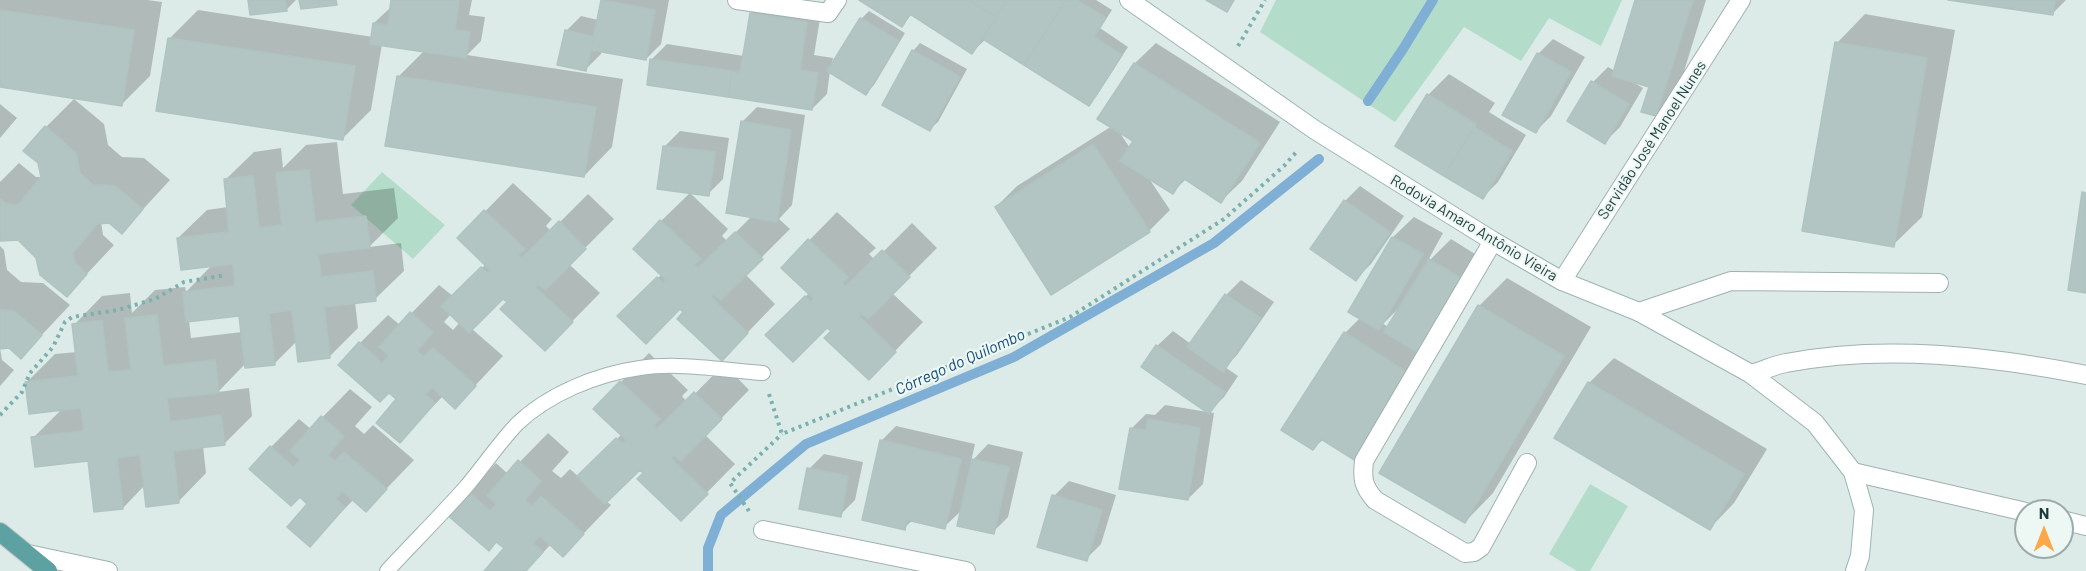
<!DOCTYPE html>
<meta charset="utf-8">
<style>
body{margin:0}
#map{position:relative;width:2086px;height:571px;overflow:hidden;background:#dceae8;font-family:Barlow,sans-serif}
canvas{display:block}
.north{position:absolute;left:2014px;top:499px;width:60px;height:60px;box-sizing:border-box;background:#edf7f4;border:2px solid #9aabaa;border-radius:50%;rotate:0deg;font-size:16px;font-weight:700;line-height:24px;text-align:center;color:#1d3a3a}
.north::after{content:'';display:block;margin:auto;width:21px;height:27px;background:#fca748;clip-path:polygon(50% 0,100% 100%,50% 72%,0 100%)}
</style>
<div id="map">
<canvas width="2086" height="571"></canvas>
<div class="north">N</div>
</div>
<script>
const context = document.querySelector('canvas').getContext('2d');
context.lineJoin = 'round';
function fillPath(path, color) {
  context.fillStyle = color;
  context.fill(path, 'evenodd');
}
function trace(path, color, width, dash) {
  context.strokeStyle = color;
  context.lineWidth = width;
  context.lineCap = dash ? 'butt' : 'round';
  context.setLineDash(dash || []);
  context.stroke(path);
}
function drawText(font, color, halo, rows, align = 'center') {
  context.font = font + ' Barlow,sans-serif';
  context.lineWidth = 4.5;
  context.setLineDash([]);
  context.textBaseline = 'middle';
  context.strokeStyle = halo;
  context.fillStyle = color;
  for (const [text, x, y, turn = 0] of rows) {
    context.save();
    context.translate(x, y);
    context.rotate((+turn || 0) * Math.PI / 180);
    context.textAlign = isNaN(turn) ? turn : align;
    if (halo) context.strokeText(text, 0, 0);
    context.fillText(text, 0, 0);
    context.restore();
  }
}
fillPath(new Path2D(`
 M1276 0H1622L1601 46 1549 18 1521 61 1464 27 1395 122 1260 32Z
 M382 172 445 225 413 259 351 205Z
 M1590 484 1628 506 1590 571H1577L1549 554Z`), '#b3ddca');
fillPath(new Path2D(`
 M0 0H147L162 2 150 76 122 104 0 85Z
 M250 0H296L286 10Z
 M393 0H472L469 15 485 17 481 41 467 55 623 79 612 147 584 176 398 77 425 50 382 44 371 110 343 138 169 39 198 10 373 37 374 23 390 8 392 9Z
 M603 0H669L661 44 646 59 602 50 601 54 586 69 566 31 581 16 598 20Z
 M765 0 822 7 814 55 833 58 831 67 861 19 869 11 905 33 874 85 866 93 830 71 827 94 812 109 652 59 667 44 744 56 751 13Z
 M862 0H1096L1112 10 1100 28 1128 47 1096 97 1089 104 986 39 972 52 912 14 902 25Z
 M1637 0H1706L1677 94 1656 115 1650 86 1633 82 1643 88 1620 127 1605 142 1569 121 1593 82 1608 67 1615 71Z
 M1958 0H2066L2053 13Z
 M1865 14 1955 30 1922 217 1893 245 1837 43Z
 M1553 39 1585 57 1551 116 1536 131 1538 54Z
 M920 43 967 69 938 122 930 129 913 51Z
 M1156 43 1280 122 1242 181 1221 201 1186 179 1173 192 1148 177 1170 210 1149 231 996 207 1017 186 1112 126 1099 119 1135 63ZM1118 130 1135 141 1130 148Z
 M1449 74 1495 103 1489 112 1526 135 1498 182 1483 197 1428 95Z
 M74 99 104 124 108 145 122 157 144 158 170 180 122 232 110 222H101L103 235 114 245 67 295 38 257 18 239H0V182L19 163 36 177H43L46 127Z
 M0 104 17 118 0 138Z
 M757 107 805 115 792 205 779 219 790 229 745 274 775 304 722 359 680 307 620 316 662 274 661 221 690 193 728 229 722 236 727 241 752 216 742 122Z
 M680 131 729 138 723 179 708 194 665 146Z
 M337 142 343 194 394 188 398 218 369 247 401 243 404 271 375 299 355 302 358 328 329 357 297 341 274 364 246 363 218 392 249 388 252 416 224 444 203 446 206 473 178 502 145 485 123 508 89 459 33 438 62 409 27 382 55 354 77 352 74 325 102 296 130 293 132 313 155 290 185 287 186 292 213 264 178 238 207 210 228 207 225 180 254 152 281 148 283 168 306 145ZM240 315 242 332 191 338 189 321Z
 M513 183 552 219 546 226 551 231 588 194 614 219 569 264 600 293 545 349 504 297 472 329 503 356 455 407 443 396 400 441 398 399 360 343 388 315 400 325 439 285 453 296 486 264 459 238ZM451 314 460 322 453 330 444 322Z
 M1360 186 1404 216 1371 264 1356 279 1345 201Z
 M837 212 876 248 869 254 875 260 912 223 937 248 892 293 923 322 869 378 827 326 767 335 809 293 783 267Z
 M1414 217 1443 233 1426 264 1451 239 1483 259 1431 354 1313 448 1345 333 1361 317 1350 311 1393 237ZM1400 307 1389 327 1383 324Z
 M0 246 4 250 7 270 21 282 43 283 70 305 21 357 9 347H0Z
 M1507 278 1591 327 1493 493 1465 522 1479 306Z
 M1241 280 1274 302 1237 355 1225 367 1238 376 1224 397 1209 412 1143 367 1158 345 1173 331 1191 344 1226 295Z
 M0 348 2 360 14 370 0 386Z
 M649 353 688 390 682 396 687 402 724 364 749 390 705 435 735 464 681 519 640 468 606 501 611 505 563 555 551 544 526 571H486L507 548 468 491 496 463 508 474 548 433 569 452 552 471 561 478 570 469 579 477 622 434 595 409Z
 M1614 358 1767 449 1734 503 1710 528 1556 437 1589 383Z
 M350 389 372 407 355 426 364 434 373 425 414 460 366 510 354 499 310 545 309 503 271 447 299 419 311 429Z
 M1165 405 1214 413 1203 484 1188 499 1131 429 1146 414 1155 415Z
 M896 426 975 444 971 462 988 444 1023 452 1008 517 993 532 962 510 944 527 913 520 904 528 881 441Z
 M824 454 863 462 855 500 840 515 809 469Z
 M1069 481 1116 495 1101 544 1086 559 1054 496Z`), '#0003');
trace(new Path2D(`
 M1368 101 1403 49 1433 0
 M708 571V548L721 515 806 444 1014 357 1214 243 1319 159`), '#7fafd4', 10);
const building = new Path2D(`
 M248 0H285L287 11 250 15Z
 M299 0H336L337 5 301 9Z
 M391 0H459L455 30 470 32 466 58 370 44 373 23 388 25Z
 M601 0 655 10 646 60 591 50Z
 M859 0H969L996 17 972 54 910 14 902 27Z
 M969 0H1007L996 17Z
 M1007 0H1066L1024 65 983 39Z
 M1066 0H1077L1106 18 1094 37 1122 55 1089 106 1024 65Z
 M1206 0H1234L1227 12Z
 M1635 0H1693L1656 116 1641 112 1649 87 1612 76Z
 M1948 0H2055L2053 15Z
 M0 10 134 30 122 106 0 87Z
 M750 13 807 22 800 70 818 73 812 110 728 97 732 71 740 73Z
 M860 18 899 41 866 95 827 71Z
 M565 30 594 37 586 71 557 65Z
 M168 38 355 66 343 140 156 111Z
 M1835 42 1927 58 1894 247 1802 231Z
 M912 50 960 77 930 131 882 105Z
 M1537 53 1571 72 1536 133 1502 115Z
 M650 59 732 71 728 97 647 85Z
 M1134 63 1260 143 1221 203 1183 178 1173 194 1120 161 1133 141 1097 119Z
 M397 76 596 107 584 177 385 146Z
 M1591 81 1629 104 1605 144 1567 121Z
 M1427 94 1476 124 1444 176 1395 146Z
 M741 121 791 130 777 222 726 213Z
 M45 126 76 153 80 173 93 185 115 186 143 209 122 234 109 223 97 224 73 253 75 263 87 274 67 297 40 275 36 258 18 240 0 241V199L7 204 18 205 41 177 38 163 23 151Z
 M1474 127 1512 151 1483 199 1444 176Z
 M1093 144 1150 232 1051 295 995 207Z
 M663 146 715 152 709 196 657 189Z
 M309 170 315 222 366 216 370 248 318 254 321 277 373 271 376 301 324 307 330 358 298 362 292 310 269 313 275 365 245 368 239 316 186 322 183 292 235 286 233 264 181 270 177 238 229 232 224 179 253 176 259 228 282 225 276 173Z
 M2082 192 2086 193V293L2068 290Z
 M1344 200 1390 232 1356 281 1310 249Z
 M484 210 525 249 518 255 522 258 559 221 586 249 545 290 538 284 535 287 573 322 545 351 500 309 507 302 503 299 469 333 441 306 481 267 487 273 490 270 457 238Z
 M660 220 701 259 694 265 698 268 735 232 763 259 721 300 714 294 711 297 748 333 722 361 677 319 683 312 680 309 646 344 617 316 657 277 663 283 666 280 633 249Z
 M1392 237 1423 254 1379 330 1348 312Z
 M808 239 848 277 842 284 845 287 882 250 910 277 868 319 862 313 859 316 896 352 869 380 824 338 831 331 827 328 793 362 765 335 805 296 810 302 814 299 781 268Z
 M1429 259 1464 280 1419 353 1384 332Z
 M1225 294 1261 318 1223 372 1187 347Z
 M1478 305 1564 356 1465 523 1379 473Z
 M0 310 14 311 42 335 21 359 9 348 0 349Z
 M410 312 433 332 417 351 424 357 433 348 476 386 455 409 432 387 425 394 435 403 400 443 376 423 396 399 389 393 380 402 338 365 359 342 382 363 389 356 379 347Z
 M157 315 163 366 215 360 219 393 167 398 170 422 221 415 225 445 173 451 179 503 146 507 140 455 117 458 123 509 94 512 88 461 35 467 31 437 84 431 81 408 29 414 25 382 78 376 72 324 87 322 102 321 108 372 131 370 125 318Z
 M1344 332 1411 375 1356 461 1321 439 1313 450 1281 430Z
 M1156 345 1225 392 1209 414 1141 367Z
 M620 381 660 419 654 425 657 429 694 392 722 419 681 461 674 455 671 458 708 494 681 521 637 479 643 473 640 470 605 504 577 476 616 438 623 444 626 440 593 409Z
 M1588 382 1744 474 1710 530 1554 438Z
 M321 416 344 436 328 455 335 461 344 452 387 489 366 512 342 491 336 499 345 507 310 547 287 527 307 504 300 497 291 506 249 469 270 446 293 467 300 460 290 451Z
 M1148 419 1200 428 1188 500 1119 489 1130 428 1146 430Z
 M880 440 961 459 945 529 907 520 905 530 862 520Z
 M972 459 1009 467 994 534 957 526Z
 M518 460 541 481 525 500 532 506 541 496 584 534 563 557 540 536 533 543 543 552 526 571H484L504 548 496 542 489 551 446 514 467 490 490 511 497 504 487 496Z
 M807 468 848 476 841 517 799 509Z
 M1052 495 1102 510 1087 561 1037 547Z`);
fillPath(building, '#b2c5c2');
trace(building, '#afc4c1', 1.5);
const lane = new Path2D(`
 M387 571C413 543 440 516 465 488 483 467 498 444 517 424 548 394 597 374 640 368 678 362 724 370 763 373`);
const street = new Path2D(`
 M737 0 828 13 837 0
 M1493 241 1364 461C1362 479 1363 486 1375 500L1465 553 1474 552 1481 547 1527 463
 M1562 281 1741 0
 M1639 312 1731 281 1939 283
 M1751 374C1763 371 1774 365 1786 363 1884 344 1989 356 2086 375
 M1853 472 2026 512
 M2062 520 2086 526
 M763 530 966 571
 M28 554 108 571`);
const secondary = new Path2D(`
 M1129 0 1315 130 1493 241 1562 281 1639 312 1751 374 1815 423 1853 472 1864 510 1860 556 1855 571`);
const primary = new Path2D(`
 M0 532 48 571`);
trace(lane, '#9fb2b0', 16);
trace(street, '#9fb2b0', 20);
trace(secondary, '#9bb6b4', 20);
trace(primary, '#bbc4c4', 20);
trace(new Path2D(`
 M1238 46 1265 0
 M769 394 782 434 1070 317 1224 219 1284 166 1298 150
 M0 415 22 392 30 373 53 347 65 322 72 317 118 310 155 299 184 282 226 275
 M749 511 730 483 782 434`), '#7ab0ae', 4, [3, 4.5]);
trace(lane, '#fff', 14);
trace(street, '#fff', 18);
trace(secondary, '#fff', 18);
trace(primary, '#5da1a3', 18);
drawText('15px', '#1d3a3a', '#edf7f4', [
 ["Servidão José Manoel Nunes",1652,140,-57],
 ["Rodovia Amaro Antônio Vieira",1474,228,31]
]);
drawText('italic 16px', '#144c79', '#edf7f4', [
 ["Córrego do Quilombo",960,362,-24]
]);
</script>
